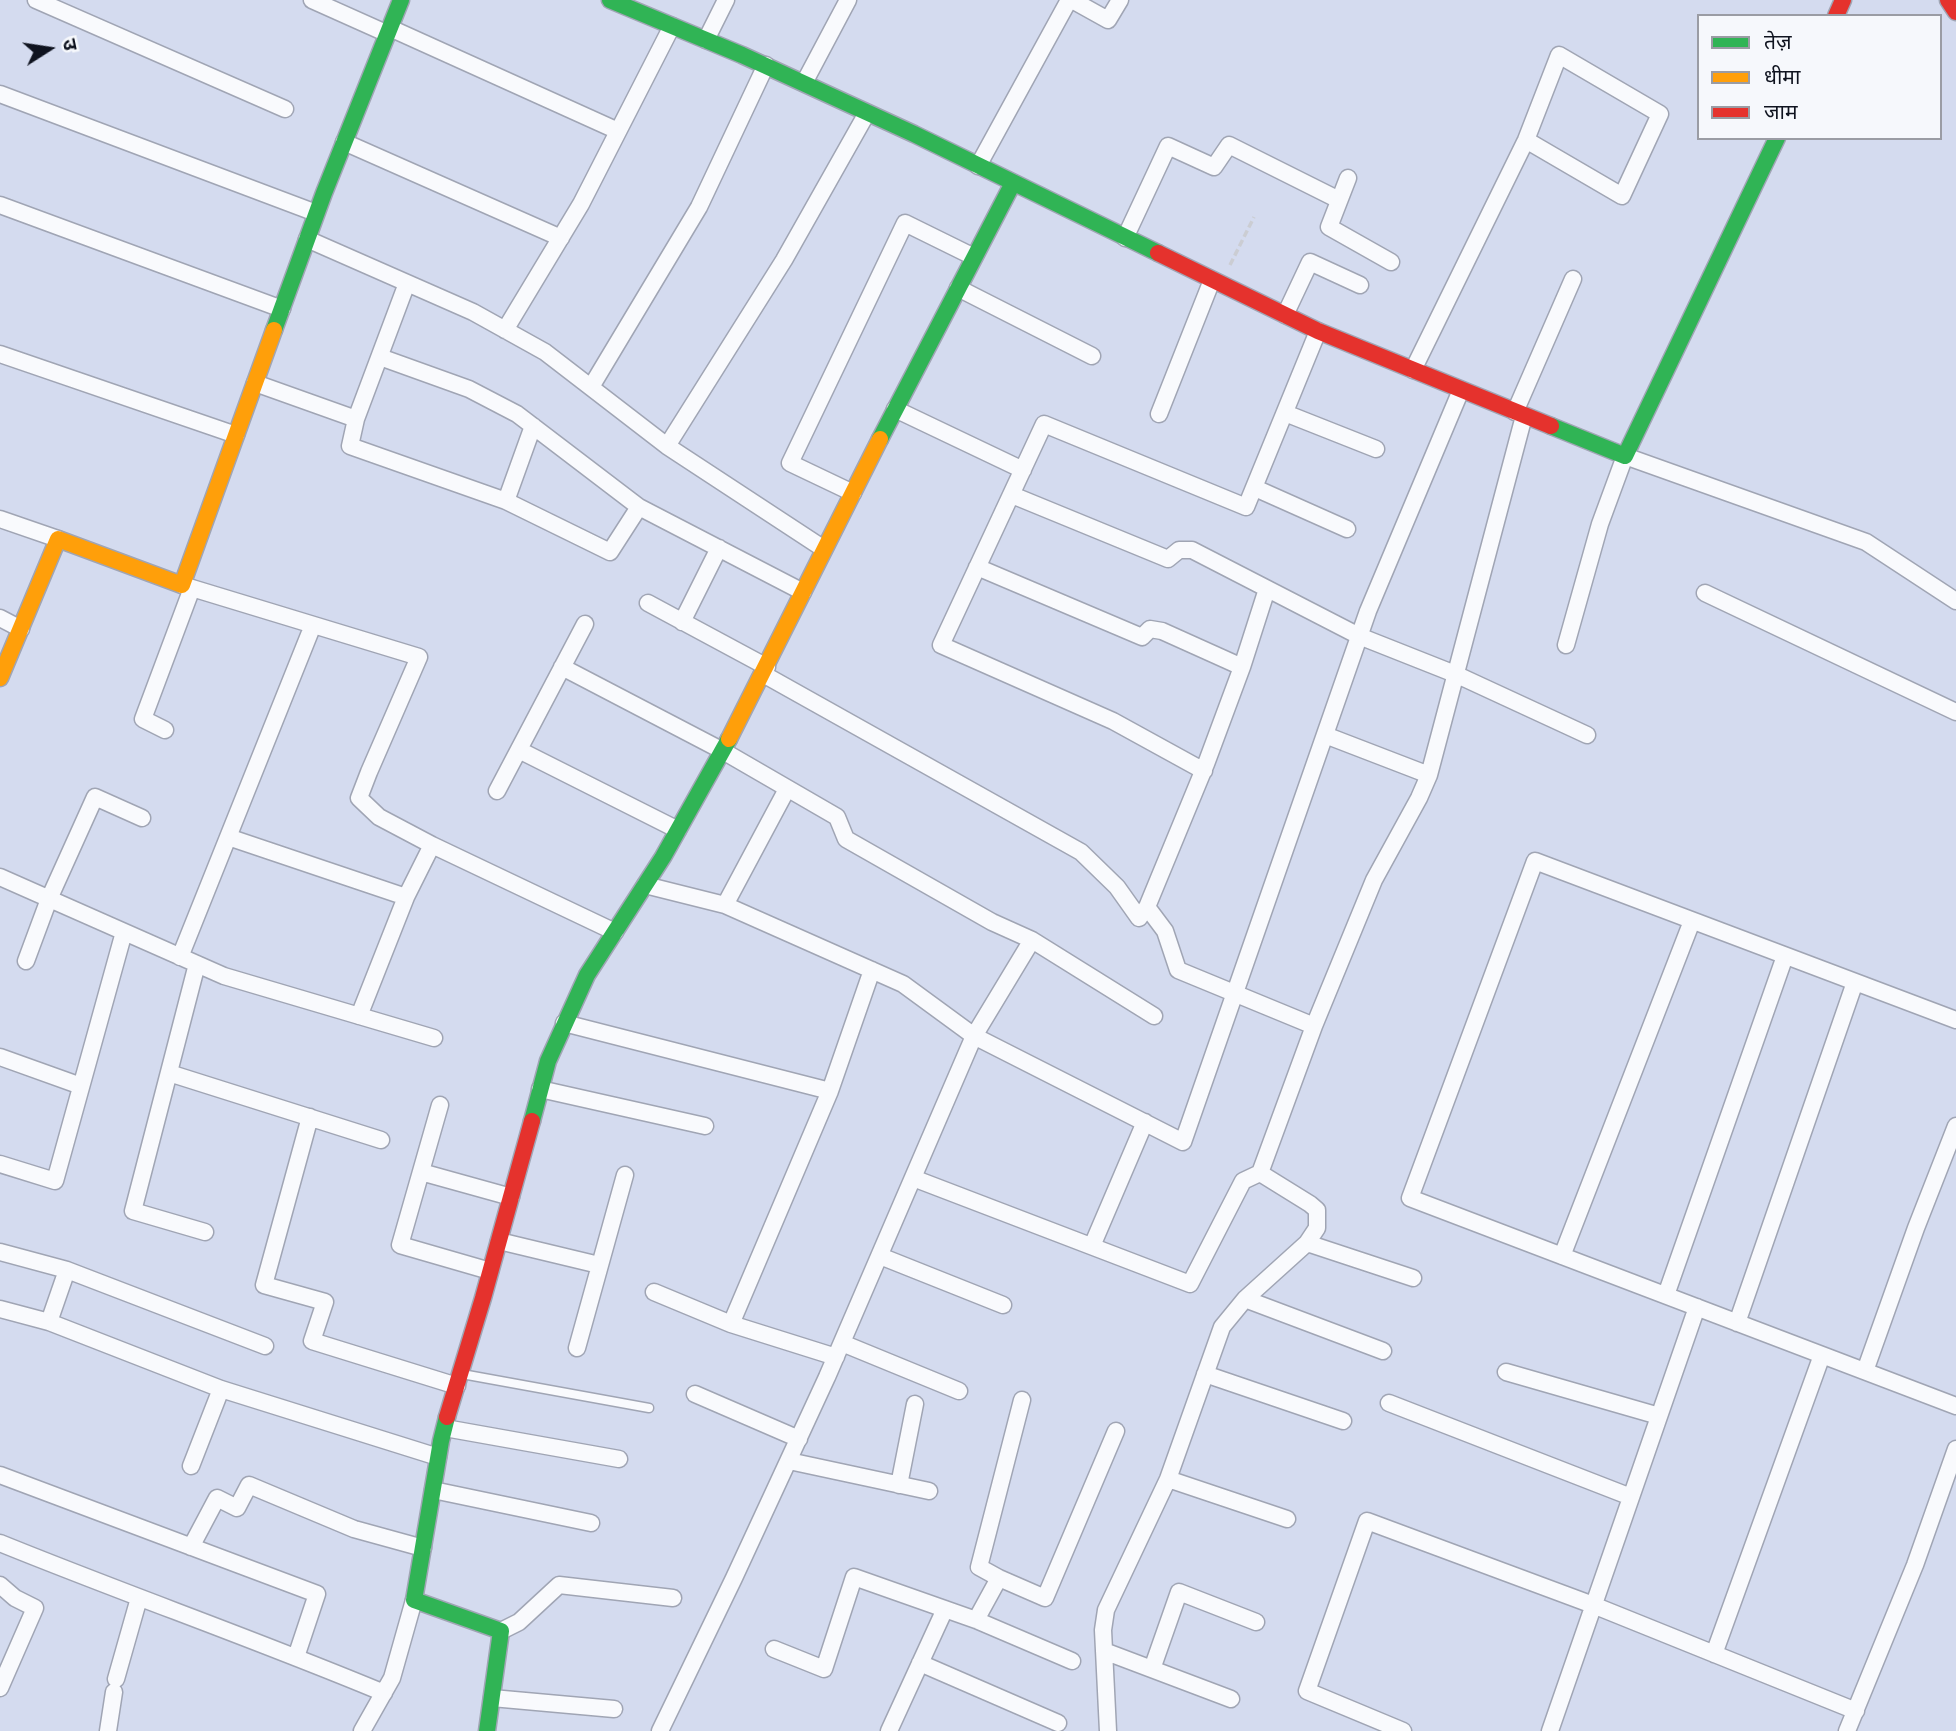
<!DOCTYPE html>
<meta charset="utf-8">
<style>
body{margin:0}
#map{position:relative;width:1956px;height:1731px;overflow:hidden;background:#d4dbef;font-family:"DM Sans","Noto Sans Devanagari",sans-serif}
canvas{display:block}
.legend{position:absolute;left:1697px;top:14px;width:245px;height:126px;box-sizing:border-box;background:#f6f8fc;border:2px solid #9a9ca4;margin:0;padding:9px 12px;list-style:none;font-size:21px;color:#0f131f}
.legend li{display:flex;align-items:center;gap:14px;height:35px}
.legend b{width:35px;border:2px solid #9a9ca4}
.north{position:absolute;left:14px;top:14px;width:70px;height:70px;-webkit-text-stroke:5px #f6f8fc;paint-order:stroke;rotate:78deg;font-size:19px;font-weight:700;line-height:28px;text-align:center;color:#0f131f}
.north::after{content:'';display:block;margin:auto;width:24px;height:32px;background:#0f131f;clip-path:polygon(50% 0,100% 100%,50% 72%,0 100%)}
</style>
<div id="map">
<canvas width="1956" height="1731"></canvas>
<ul class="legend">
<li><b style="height:9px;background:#30b455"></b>तेज़</li>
<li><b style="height:9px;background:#ff9f0a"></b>धीमा</li>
<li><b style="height:9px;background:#e5322d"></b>जाम</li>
</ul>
<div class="north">उ</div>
</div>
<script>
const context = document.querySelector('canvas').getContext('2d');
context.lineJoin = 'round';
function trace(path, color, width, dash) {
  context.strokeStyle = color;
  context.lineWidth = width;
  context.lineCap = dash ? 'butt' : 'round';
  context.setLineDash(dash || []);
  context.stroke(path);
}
const lane = new Path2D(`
 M462 1374 649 1408`);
const street = new Path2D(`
 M36 0 285 109
 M312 0 388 34
 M1072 0 1108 20 1120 0
 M390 28 618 131
 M706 40 726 0
 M804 83 848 0
 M0 94 316 213
 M344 142 561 238
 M978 166 1069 0
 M1348 178 1329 227 1391 262
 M0 205 282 309
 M1125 238 1168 146 1214 167 1229 145 1339 200
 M307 239 473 312 545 352 667 446 824 549
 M407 283 356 419 350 446 506 501 610 552 639 507
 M958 288 1092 356
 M1285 315 1310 262 1360 285
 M505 330 581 204 672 26
 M0 354 236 435
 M380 357 469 389 517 414 639 507 803 592
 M1413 370 1526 140 1559 55 1660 114 1622 196 1526 140
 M255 383 356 419
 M591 387 699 207 766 65
 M895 409 1023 470
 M1515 412 1573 279
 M1285 413 1376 449
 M1159 414 1212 280
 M667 446 784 260 867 113
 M1255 488 1347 529
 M853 493 790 463 905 223 974 257
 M1012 495 1168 559 1179 550H1192L1359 636 1455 674 1587 735
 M506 501 533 426
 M0 519 58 539
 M977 567 1142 637 1150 629 1162 631 1242 667
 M182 585 419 657 369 772 359 798 379 817 432 845 615 932
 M1705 593 1956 712
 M648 603 767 667
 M0 618 21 629
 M682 622 719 548
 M1566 645 1600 524 1625 456 1866 542 1956 601
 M562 667 723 751 837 817 846 839 992 922 1032 940 1154 1016
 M763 674 1081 852 1117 887 1139 918 1147 907 1206 764 1242 667 1267 589
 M165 730 143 719 192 588
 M1325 735 1429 775
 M519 750 678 830
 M1204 771 1113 721 941 645 1044 424 1246 507 1318 331
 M497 791 585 624
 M228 837 406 897
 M0 877 224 976 434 1038
 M645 885 725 905 903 984 974 1036 1183 1142 1368 611 1461 390
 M725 905 787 789
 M1147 907 1165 931 1178 970 1314 1026
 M180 957 313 625
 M26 961 49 899 95 797 142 818
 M197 964 133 1211 205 1232
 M359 1016 406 897 432 845
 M1956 1020 1535 861 1410 1198 1956 1406
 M564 1023 830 1091
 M0 1057 81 1086
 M169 1073 381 1140
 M540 1089 705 1126
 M440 1105 400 1245 490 1271
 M310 1117 264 1285 325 1302 312 1341 457 1386
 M0 1164 55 1181 124 932
 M421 1172 511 1197
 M913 1178 1190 1284 1243 1181 1260 1173 1314 1026 1374 880 1419 798 1429 775 1524 416
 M499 1241 599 1265
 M1307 1243 1413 1278
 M1092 1246 1145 1122
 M0 1252 67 1270 265 1346
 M880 1256 1003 1305
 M1562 1256 1692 921
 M654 1292 731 1324 836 1357
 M1666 1295 1785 956
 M1245 1299 1383 1351
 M0 1309 49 1322 221 1389 438 1457
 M49 1322 67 1270
 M1737 1323 1855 982
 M731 1324 830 1091 872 970
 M842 1343 959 1391
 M577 1348 625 1175
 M1865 1371 1916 1228 1956 1126
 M1506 1372 1659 1416
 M1205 1374 1343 1421
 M695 1394 799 1439
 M1022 1400 979 1567 999 1578 1045 1598 1116 1431
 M1389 1403 1631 1497
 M445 1428 619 1459
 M789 1461 929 1491
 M191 1466 221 1389
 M0 1475 317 1594 296 1657
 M1168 1479 1287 1519
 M899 1485 915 1404
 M433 1490 591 1523
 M0 1543C128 1595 257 1640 384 1693
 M191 1547 217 1498 237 1508 249 1485 354 1529 423 1548
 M0 1585 15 1598 35 1608 0 1688
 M976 1620 999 1578
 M501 1631 519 1622 559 1585 673 1598
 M774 1649 824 1669 854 1577 976 1620 1072 1661
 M1104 1651 1231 1699
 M1714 1654 1822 1355
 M920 1663 1058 1723
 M1152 1669 1179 1592 1256 1622
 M116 1679 139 1598
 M492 1698 614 1709
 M108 1731 114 1692
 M362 1731 392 1678 414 1600
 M660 1731 734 1578 827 1377 974 1036 1032 940
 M889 1731 945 1609
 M1108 1731 1103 1630 1106 1610 1168 1479 1222 1327 1245 1299 1307 1243 1317 1228V1210L1310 1204 1260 1173
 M1403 1731 1307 1691 1367 1521 1593 1605 1856 1711
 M1550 1731 1697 1307
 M1847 1731 1915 1565 1956 1449`);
const fast = new Path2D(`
 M610 0 742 55 914 134 1158 253
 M274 330 324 193 401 0
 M1551 426 1625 456 1777 138
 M880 439 1013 183
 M532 1121 548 1061 587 975 663 857 729 739
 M447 1417 441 1441 414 1600 501 1631 487 1731`);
const slow = new Path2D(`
 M0 678 58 539 182 585 274 330
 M729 739 880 439`);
const jam = new Path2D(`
 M1948 0 1956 12
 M1836 16 1843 0
 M1158 253 1318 331 1551 426
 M447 1417 483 1298 532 1121`);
trace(lane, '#a0a5b4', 11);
trace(street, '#a0a5b4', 19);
trace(fast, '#a0a5b4', 19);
trace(slow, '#a0a5b4', 19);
trace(jam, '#a0a5b4', 19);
trace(new Path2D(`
 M1230 265 1254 217`), '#cbcdd3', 3.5, [7, 3.5]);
trace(lane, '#f9fafd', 8);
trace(street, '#f9fafd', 16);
trace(fast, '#30b455', 16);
trace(slow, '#ff9f0a', 16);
trace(jam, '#e5322d', 16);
</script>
